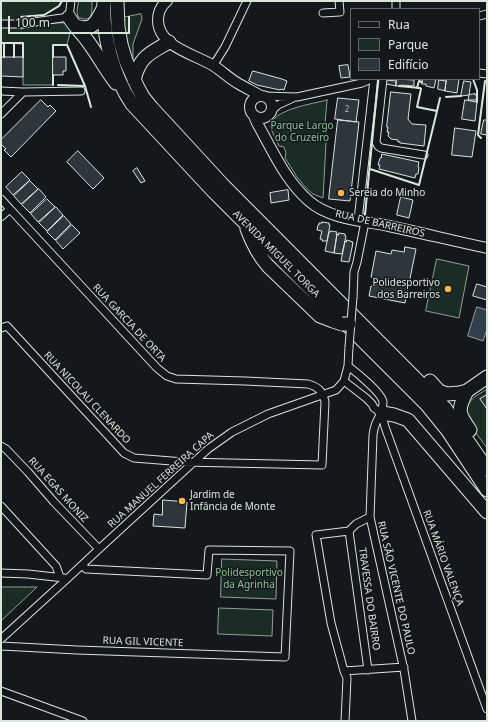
<!DOCTYPE html>
<meta charset="utf-8">
<style>
body{margin:0}
#map{position:relative;width:488px;height:722px;overflow:hidden;background:#14181c;font-family:"Noto Sans",sans-serif}
canvas{display:block}
.frame{position:absolute;inset:0;border:2px solid #d8e6dc;pointer-events:none}
.legend{position:absolute;left:350px;top:8px;width:130px;height:72px;box-sizing:border-box;background:#14181c;border:1px solid #626a69;margin:0;padding:5px 7px;list-style:none;font-size:12px;color:#d8e6dc}
.legend li{display:flex;align-items:center;gap:8px;height:20px}
.legend b{width:20px;border:1px solid #626a69}
.scale{position:absolute;left:8px;top:16px;width:122px;height:18px;box-sizing:border-box;border:2px solid #d8e6dc;border-top:0;padding-left:5px;font-size:12px;line-height:14px;white-space:nowrap;color:#d8e6dc;-webkit-text-stroke:3px #14181c;paint-order:stroke}
</style>
<div id="map">
<canvas width="488" height="722"></canvas>
<div class="frame"></div>
<ul class="legend">
<li><b style="height:5px;background:#14181c"></b>Rua</li>
<li><b style="height:11px;background:#1a2d24"></b>Parque</li>
<li><b style="height:11px;background:#2c363c"></b>Edifício</li>
</ul>
<div class="scale">100 m</div>
</div>
<script>
const context = document.querySelector('canvas').getContext('2d');
context.lineJoin = 'round';
function fillPath(path, color) {
  context.fillStyle = color;
  context.fill(path, 'evenodd');
}
function trace(path, color, width, dash) {
  context.strokeStyle = color;
  context.lineWidth = width;
  context.lineCap = dash ? 'butt' : 'round';
  context.setLineDash(dash || []);
  context.stroke(path);
}
function drawText(font, color, halo, rows, align = 'center') {
  context.font = font + ' "Noto Sans",sans-serif';
  context.lineWidth = 3;
  context.setLineDash([]);
  context.textBaseline = 'middle';
  context.strokeStyle = halo;
  context.fillStyle = color;
  for (const [text, x, y, turn = 0] of rows) {
    context.save();
    context.translate(x, y);
    context.rotate((+turn || 0) * Math.PI / 180);
    context.textAlign = isNaN(turn) ? turn : align;
    if (halo) context.strokeText(text, 0, 0);
    context.fillText(text, 0, 0);
    context.restore();
  }
}
const green = new Path2D(`
 M1 1H62L59 6 44 15 20 17V29C33 27 57 20 69 24L71 29 67 45H53V85H23V44L1 43Z
 M79 1H92C92 12 93 24 78 17L77 12Z
 M141 14 142 19 133 44V59L126 46 122 18Z
 M376 93H377L365 215 363 213Z
 M327 100 325 124 327 125 323 198 313 194 306 188 297 177 285 158 286 153 284 147 279 146 270 127C272 109 313 104 327 100Z
 M437 259 469 266 459 318 426 311Z
 M487 389V448C480 438 459 414 469 403 473 397 481 393 487 389Z
 M222 559 277 561 276 599 221 597Z
 M1 587H37L1 621Z
 M219 608 273 610 272 636 218 634Z`);
fillPath(green, '#1a2d24');
trace(green, '#939e99', 1);
const water = new Path2D(`
 M477 307 487 310V329L483 341 468 336Z`);
fillPath(water, '#2f3f4d');
trace(water, '#939e99', 1);
const building = new Path2D(`
 M1 57H23V77L1 76Z
 M53 57H66V71H63V75H53Z
 M348 65 350 77 341 78 339 66Z
 M253 71 282 79 287 81 284 90 281 89 280 90 257 85 249 81Z
 M397 79 414 80V86L401 85V86H396Z
 M423 79H436L434 88 426 86V84H422Z
 M447 79H459L457 93 445 91Z
 M386 80 396 81V86L386 84Z
 M439 80 446 81 445 91 438 89Z
 M464 81 471 82 469 95 461 96Z
 M391 92 411 94 408 119 412 124 426 125 424 146 400 143V142H398V140L391 139 388 136 389 132H387L388 127H387Z
 M475 94V95H477L476 100H468L469 95Z
 M338 98 359 100 356 122 335 119Z
 M41 100 48 107 50 105 56 111 11 157 4 150 6 149 1 144V140Z
 M465 100 477 102 475 121 462 119Z
 M338 120 359 122 350 201 329 199Z
 M484 120H487V135L481 134Z
 M455 128 476 131 472 157 452 155Z
 M78 151 104 178 93 189 67 162Z
 M382 154 419 162 418 167H419L418 174H416L415 178 379 169 380 165H378L380 158H381Z
 M137 168 145 181 141 183 133 171Z
 M22 172 30 180 13 195 6 187Z
 M30 181 38 189 21 204 14 196Z
 M39 189 46 197 30 213 22 205Z
 M288 190 289 200 271 203 270 193Z
 M401 197 413 200 409 218 397 215Z
 M47 199 55 207 38 222 31 214Z
 M56 207 63 215 47 231 39 223Z
 M64 216 71 224 55 240 47 232Z
 M322 222 329 223V225H330L327 241H322V239H320L322 231 317 230 318 225H319V223H322Z
 M72 225 80 233 63 249 56 241Z
 M331 231 337 232 336 234H337L334 253 325 251 329 232H330Z
 M339 233 345 234V236H346L342 254 334 253 337 234 338 235Z
 M347 240 353 242 352 243H353L349 262 341 261 345 241 346 242Z
 M405 247 416 249 405 303 369 296 371 286 375 287 377 279 371 277 376 251 391 254 392 250 404 252Z
 M477 284 487 287V300L473 296Z
 M487 395V409L480 399Z
 M163 500 187 502 185 528 153 526 154 514 162 515Z`);
fillPath(building, '#2c363c');
trace(building, '#d8e6dc', 1);
const street = new Path2D(`
 M396 1V9
 M323 13 340 12 339 1
 M479 16 487 14
 M1 24H20L69 17 71 1
 M213 66 225 47 247 1
 M479 73 487 74
 M383 79 376 142 378 146 381 148 424 155
 M1 91 23 92 1 114
 M23 92 81 91
 M263 96 297 97 362 83 371 79
 M271 111 278 105 293 98
 M1 199 10 209
 M1 217 10 209 157 368 167 376 176 379 245 381 308 384C319 387 323 392 325 402L322 465 184 462 134 458 124 453 7 326 1 328
 M358 220 374 79
 M353 297 354 272 357 262 365 222
 M348 366C356 372 382 393 383 402 383 405 382 409 382 412 382 417 384 423 385 427L487 709
 M344 381 366 398 372 404 374 408 382 413
 M382 413C376 420 374 426 373 435L370 517 404 670 412 721
 M1 446 6 449 28 472 54 502 99 549
 M1 506 56 566 60 577
 M370 517 356 524 349 531 316 535 331 623 344 671 404 667
 M349 531 368 670
 M1 573 28 574 64 578
 M1 639 68 578 99 549 208 449 232 432 268 414 336 390 344 381 348 366 349 347
 M1 646 77 650 285 657 290 551 209 550 207 575 86 569 82 565
 M344 671 347 678 345 721
 M1 691 83 721`);
const secondary = new Path2D(`
 M167 1C161 6 158 12 158 20 158 47 195 54 214 66 223 72 230 79 239 84 246 88 254 92 261 96
 M250 107a11 11 0 1 1 22 0a11 11 0 1 1-22 0Z
 M254 116 257 123C273 151 285 180 309 201 329 219 364 221 389 226 422 233 454 241 487 248`);
const highway = new Path2D(`
 M104 1C102 35 113 76 132 104L213 191 427 405 448 431 487 490
 M117 1 118 27 121 44 126 61 138 88 143 97 152 108 222 184 434 397 445 408 487 469
 M69 17C73 25 81 32 86 39 97 53 105 69 116 83
 M76 26C93 32 96 22 103 9
 M134 80C140 56 149 54 169 42
 M247 229C252 242 258 255 268 266L320 316 333 321 342 324
 M430 381 439 391 447 394 459 393 467 391 487 377
 M467 391C457 410 458 413 470 430
 M382 413 394 415 408 420 487 512`);
trace(street, '#d8e6dc', 9);
trace(secondary, '#d8e6dc', 12);
trace(highway, '#d8e6dc', 15);
trace(street, '#14181c', 7);
trace(secondary, '#14181c', 10);
trace(highway, '#14181c', 13);
const streetBridge = new Path2D(`
 M349 347 353 297`);
const highwayBridge = new Path2D(`
 M342 324H349`);
trace(streetBridge, '#d8e6dc', 9, []);
trace(highwayBridge, '#d8e6dc', 15, []);
trace(streetBridge, '#14181c', 7);
trace(highwayBridge, '#14181c', 13);
trace(new Path2D(`
 M20 17 44 15 59 6 62 1
 M1 43H23V57
 M4 57V43
 M14 57V43
 M53 57V45H67L85 86 91 107
 M473 79 477 90V102
 M53 85V75
 M58 85 85 86
 M417 88 419 81 422 82
 M446 97 461 96
 M437 111 440 98
 M481 138 478 135 485 81
 M370 169 419 185 437 111 417 107 421 89 420 88 399 86
 M365 215 378 80`), '#d8e6dc', 2);
for (const [x, y, r, color] of [
 [341,193,4,"#ffb74d"],
 [448,289,4,"#ffb74d"],
 [182,501,4,"#ffb74d"]
]) {
  const dot = new Path2D();
  dot.arc(x, y, r, 0, 2 * Math.PI);
  context.fillStyle = color;
  context.fill(dot);
  trace(dot, '#14181c', 1.5);
}
drawText('8px', '#adbab4', null, [
 ["2",347,110]
]);
drawText('10px', '#8ac095', '#14181c', [
 ["Parque Largo",302,126],
 ["do Cruzeiro",302,138],
 ["Polidesportivo",249,573],
 ["da Agrinha",249,585]
]);
drawText('10px', '#d8e6dc', '#14181c', [
 ["Sereia do Minho",349,193],
 ["Polidesportivo",440,283,"right"],
 ["dos Barreiros",440,295,"right"],
 ["Jardim de",190,495],
 ["Infância de Monte",190,507]
], 'left');
drawText('10px', '#d8e6dc', '#14181c', [
 ["RUA DE BARREIROS",380,224,13],
 ["AVENIDA MIGUEL TORGA",276,254,45],
 ["RUA GARCIA DE ORTA",129,323,47],
 ["RUA NICOLAU CLENARDO",87,398,47],
 ["RUA MANUEL FERREIRA CAPA",161,480,-42],
 ["RUA EGAS MONIZ",58,490,48],
 ["RUA MÁRIO VALENÇA",443,558,70],
 ["RUA SÃO VICENTE DO PAULO",396,588,77],
 ["TRAVESSA DO BAIRRO",369,599,82],
 ["RUA GIL VICENTE",143,642,2]
]);
</script>
